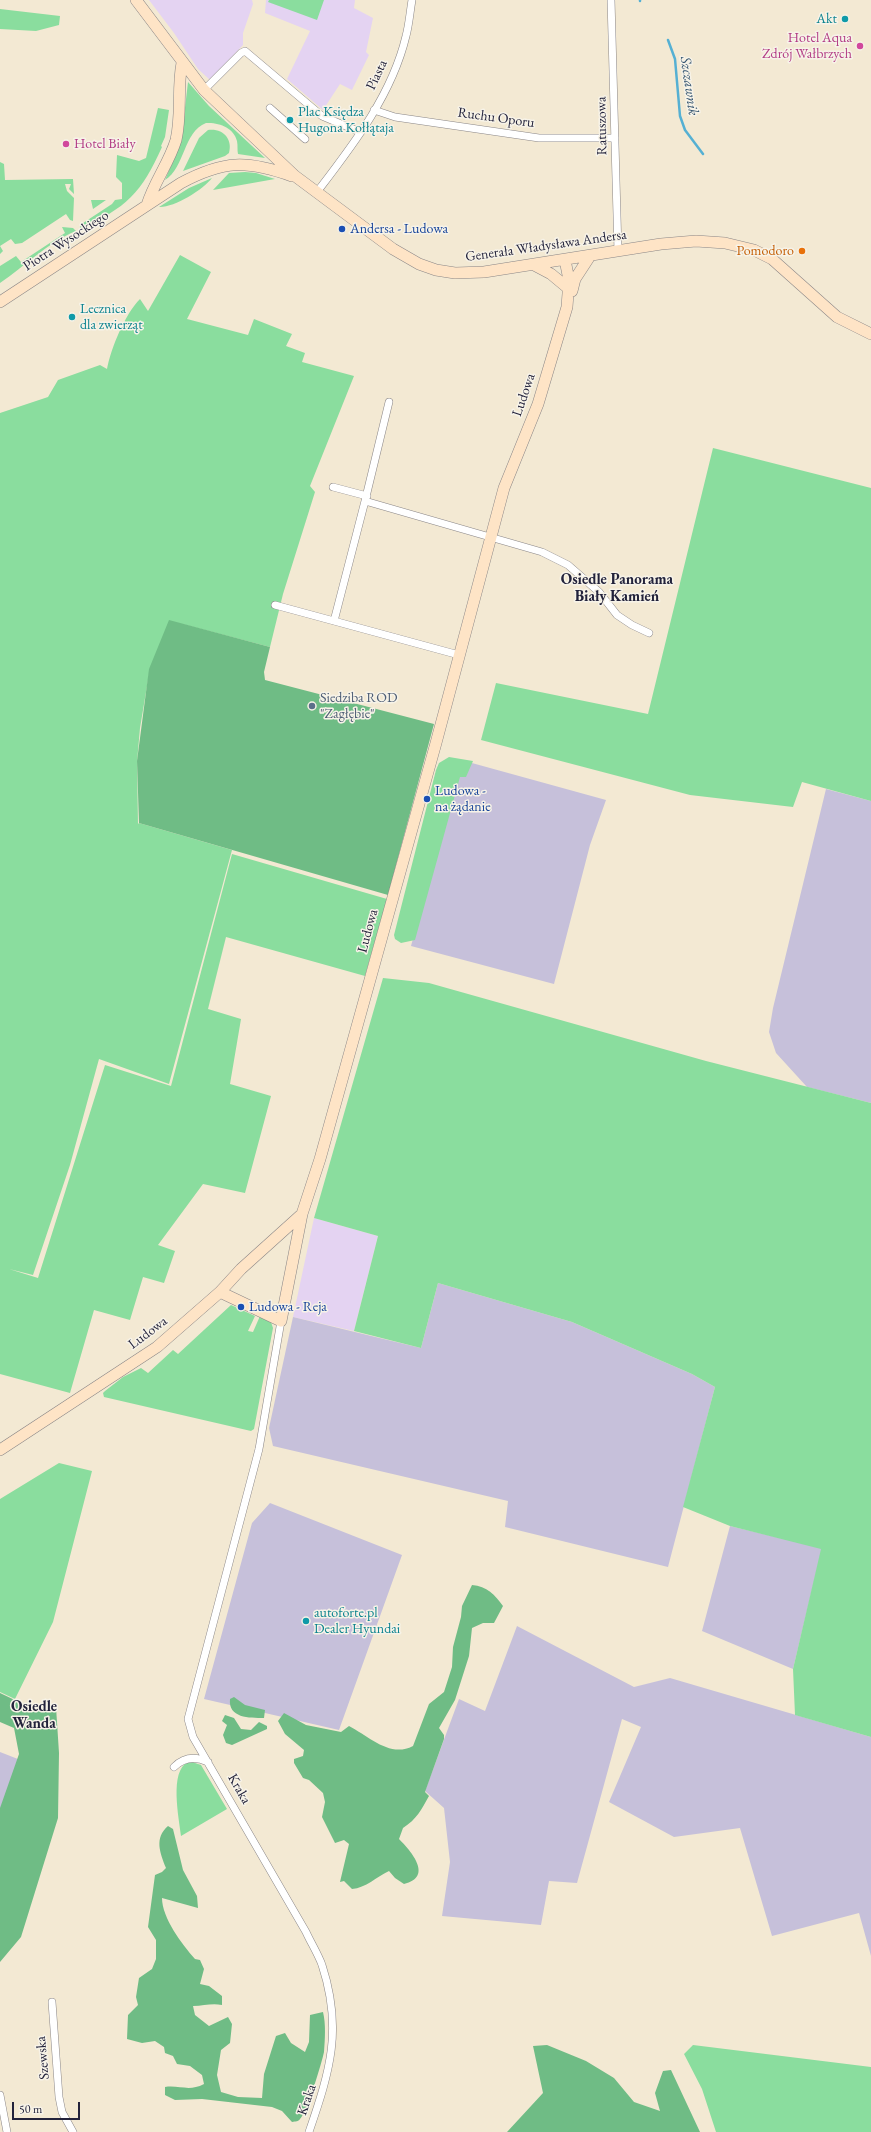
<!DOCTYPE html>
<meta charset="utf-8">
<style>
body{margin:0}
#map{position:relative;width:871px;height:2132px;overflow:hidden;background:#f3e9d3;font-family:"EB Garamond",serif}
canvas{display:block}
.scale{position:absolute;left:12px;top:2102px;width:68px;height:18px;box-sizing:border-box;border:2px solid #22223b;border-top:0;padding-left:5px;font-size:12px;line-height:14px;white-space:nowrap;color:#22223b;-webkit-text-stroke:3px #f7f3e8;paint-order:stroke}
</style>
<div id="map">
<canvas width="871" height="2132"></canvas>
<div class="scale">50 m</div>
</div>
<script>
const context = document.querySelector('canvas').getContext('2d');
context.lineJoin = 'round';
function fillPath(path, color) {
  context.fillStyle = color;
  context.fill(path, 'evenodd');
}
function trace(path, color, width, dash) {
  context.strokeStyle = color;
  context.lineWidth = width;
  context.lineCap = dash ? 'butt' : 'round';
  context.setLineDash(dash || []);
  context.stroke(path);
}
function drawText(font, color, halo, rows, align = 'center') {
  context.font = font + ' "EB Garamond",serif';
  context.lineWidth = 3;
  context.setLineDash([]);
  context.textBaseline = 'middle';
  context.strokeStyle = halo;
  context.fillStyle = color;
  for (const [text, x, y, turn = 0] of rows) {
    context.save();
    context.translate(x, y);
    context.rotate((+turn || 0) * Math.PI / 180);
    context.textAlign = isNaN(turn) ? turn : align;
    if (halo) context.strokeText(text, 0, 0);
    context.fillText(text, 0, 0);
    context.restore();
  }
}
fillPath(new Path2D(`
 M149 0H252L253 4 243 33V45L210 80 198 69 174 33Z
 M266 0H355L354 8 373 18 366 52 369 55 352 90 340 84 323 110 287 79 310 31 265 13Z
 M314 1218 378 1236 354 1331 293 1317Z`), '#e4d3f2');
fillPath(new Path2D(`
 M461 760 606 800 590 845 554 984 411 946Z
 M826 789 871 801V1103L807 1087 776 1053 769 1032 773 1008Z
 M438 1283 572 1322 692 1374 715 1387 668 1567 505 1527 508 1501 273 1446 269 1428 293 1317 421 1348Z
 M270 1503 402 1555 339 1730 204 1699 252 1523Z
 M730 1526 822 1548 793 1669 702 1631Z
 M517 1626 634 1687 670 1678 871 1737V1956L859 1913 772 1936 740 1828 674 1837 609 1802 641 1727 622 1719 577 1883 549 1881 541 1925 442 1916 450 1862 444 1808 425 1791 459 1699 485 1711Z
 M0 1752 23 1761 0 1835Z`), '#c6c0da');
fillPath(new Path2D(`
 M269 0H324L317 20 268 2Z
 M0 9 60 16 59 25 36 31 0 29Z
 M188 82 209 106 265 158 238 154C237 150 238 146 237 141 234 128 219 122 206 123 183 132 185 168 165 180L181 142Z
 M158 108 169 110 165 137 161 146 162 147C142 192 126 209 80 228V225L112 204 115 200 122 199V183L116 177 117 155 139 161 146 158Z
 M208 130C223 128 233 139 229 153L225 156 183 171 199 138Z
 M0 162 4 164 5 180 73 179 74 194 69 189 71 184H65L67 191 74 198 73 221 70 220 66 214 22 243 15 244 11 239 0 246 3 251 0 254Z
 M245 172 256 173 275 179 213 190 229 173Z
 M212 178C203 190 173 208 159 207L189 188Z
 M91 200H106L93 209Z
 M62 227 73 228 76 231C47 243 25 266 0 283V266L16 256 21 262 65 233Z
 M180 255 211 272 187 319 248 335 254 319 292 334 286 346 305 353 302 362 354 376 310 486 315 492 283 594 270 647 182 624 150 668 140 728 137 762 138 824 139 823 232 850 169 1084 99 1059 70 1165 33 1275 9 1269 38 1278 105 1065 171 1086 232 854 387 899 365 976 226 937 208 1009 241 1019 230 1084 271 1096 245 1193 203 1184 158 1245 175 1251 164 1283 143 1277 130 1320 94 1310 70 1393 0 1374V413L48 397 58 380 100 365 107 369C111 348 125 314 140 299L148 311Z
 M713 448 871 488V801L802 782 793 807 690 795 481 740 496 683 648 714Z
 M449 757 473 761 466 777H460L415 940 401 943 395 939 394 935 436 770 439 763Z
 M383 978 429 983 706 1061 871 1103V1737L795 1715 793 1669 821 1549 730 1526 683 1507 715 1387 692 1374 572 1322 438 1283 421 1348 354 1331 378 1236 314 1218Z
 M231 1305 255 1316 248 1331 253 1332 260 1316 271 1322 273 1328 254 1429 251 1431 104 1397 103 1393 105 1391 123 1377 141 1368 148 1373 173 1350 178 1354Z
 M59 1463 92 1471 53 1622 15 1699 0 1692V1499Z
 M188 1762H192L201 1765 227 1809 181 1836C179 1818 169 1771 188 1762Z
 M693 2045 871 2067V2132H716L702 2089 684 2054Z`), '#8add9e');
fillPath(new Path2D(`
 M169 620 270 647 264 672 265 680 434 724 388 895 139 823 137 761 149 669Z
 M472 1585C487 1586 495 1595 503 1606L494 1623H483L472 1628 469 1656 455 1700 439 1728 444 1735V1739L425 1792 429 1796C421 1810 417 1819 403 1828L399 1839C411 1851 434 1877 404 1884L395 1878 389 1871C376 1877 366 1888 352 1889L344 1881 340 1882 349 1844 344 1840 335 1843 322 1817 325 1802 323 1793 309 1780 303 1778 294 1763V1759L303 1756 304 1750 285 1734 278 1721 284 1713 306 1725 341 1732 349 1726C370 1737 390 1758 413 1746L429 1704 444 1692 452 1667 453 1647 461 1617 462 1606Z
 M0 1693 21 1703 56 1707 59 1753 58 1818 21 1937 0 1962V1808L19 1754 14 1728 0 1722Z
 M234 1697 245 1705 265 1710 264 1718C249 1718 228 1718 230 1699Z
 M225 1715 234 1718 241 1729 251 1730 259 1722 267 1726V1729L232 1745 226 1743 223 1735 227 1725 222 1721Z
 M168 1826 173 1829 183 1870 197 1896 198 1908 162 1898C162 1918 182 1944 195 1959L200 1960 204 1969 200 1984 209 1986 222 1996V2005C211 2003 204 2006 193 2006L195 2015 209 2026 228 2017 232 2024 230 2043 221 2050 217 2075 221 2092 238 2097 262 2098 264 2074 276 2036 285 2033 291 2043 305 2052 309 2042 310 2015 323 2012C326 2024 325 2039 324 2052 322 2062 307 2112 300 2119 298 2122 296 2121 292 2122L282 2111 272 2107 202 2099 175 2100 165 2095V2087C180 2085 189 2092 204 2084L202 2075 190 2066 177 2064 173 2056 165 2053 164 2047 155 2041 142 2043 127 2039 128 2015 138 2005 136 1997 139 1978 152 1969 156 1959V1940L148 1927 155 1875 162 1872 166 1868C160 1853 154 1838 168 1826Z
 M547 2045 586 2061 614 2078 634 2102 660 2111 655 2093 663 2071 671 2070 700 2132H507L543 2093 533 2046Z`), '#6fbc85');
trace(new Path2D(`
 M640 0V1
 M668 40 675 59 680 116 685 130 703 154`), '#55b0d3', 2.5);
const street = new Path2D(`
 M611 0 618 251
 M204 90 241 53 245 51 322 116 360 132
 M270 108 305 139
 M374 110 395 117 539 138H615
 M317 192C353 145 392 95 406 36 409 25 410 12 412 0
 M333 487 367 496
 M365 501 389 402
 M275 605 334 621
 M459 655 334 621 365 501 542 552 568 565 599 592 617 615 632 625 649 633
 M281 1321 259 1449 188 1719 193 1737 306 1932C311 1943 318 1954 322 1965 343 2029 330 2071 309 2132
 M174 1767C184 1757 195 1756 208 1762
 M52 2002 59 2097 62 2112 73 2132
 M0 2095 7 2132`);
const secondary = new Path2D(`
 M136 0 204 90 295 176 393 249 419 264 436 270 455 273 484 272 661 244 696 241 725 243 754 250 772 259 837 317 871 334
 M147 205C154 182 169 163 176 140 182 114 177 88 182 63
 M534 265 551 274 569 289
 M572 291 575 279 590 256
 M0 302 181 183C224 160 247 160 292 176
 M220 1292 281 1321 302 1214 320 1159 436 743 504 488 538 404 567 307 569 280 565 260
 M0 1450 157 1347 220 1292 241 1269 302 1214`);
trace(street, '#8a8687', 8);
trace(secondary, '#8a8687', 12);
trace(street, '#fff', 7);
trace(secondary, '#fee4c6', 11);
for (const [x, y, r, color] of [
 [845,19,4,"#0f9aa8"],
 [860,46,4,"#d1479c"],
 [290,120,4,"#0f9aa8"],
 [66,144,4,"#d1479c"],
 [342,229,4,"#1a4fb4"],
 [802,251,4,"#e8710a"],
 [72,317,4,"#0f9aa8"],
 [312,706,4,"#5c6f8a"],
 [427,799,4,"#1a4fb4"],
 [241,1307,4,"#1a4fb4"],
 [306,1621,4,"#0f9aa8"]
]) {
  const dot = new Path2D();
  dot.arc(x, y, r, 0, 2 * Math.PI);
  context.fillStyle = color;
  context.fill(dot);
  trace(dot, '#f7f3e8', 1.5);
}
drawText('14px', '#0d838f', '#f7f3e8', [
 ["Akt",837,19,"right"],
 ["Plac Księdza",298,112],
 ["Hugona Kołłątaja",298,128],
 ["Lecznica",80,309],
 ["dla zwierząt",80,325],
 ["autoforte.pl",314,1613],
 ["Dealer Hyundai",314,1629]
], 'left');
drawText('14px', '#b23c85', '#f7f3e8', [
 ["Hotel Aqua",852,38],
 ["Zdrój Wałbrzych",852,54],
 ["Hotel Biały",74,144,"left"]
], 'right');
drawText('14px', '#22223b', '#f7f3e8', [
 ["Piasta",377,75,-65],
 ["Ruchu Oporu",496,118,8],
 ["Ratuszowa",602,126,-91],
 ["Piotra Wysockiego",66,241,-33],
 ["Generała Władysława Andersa",546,246,-8],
 ["Ludowa",524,395,-71],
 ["Ludowa",368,931,-75],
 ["Ludowa",148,1333,-37],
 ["Kraka",239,1789,60],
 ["Szewska",43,2058,-95],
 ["Kraka",307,2100,-71]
]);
drawText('14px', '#164399', '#f7f3e8', [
 ["Andersa - Ludowa",350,229],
 ["Ludowa -",435,791],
 ["na żądanie",435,807],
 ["Ludowa - Reja",249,1307]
], 'left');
drawText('14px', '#c56008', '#f7f3e8', [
 ["Pomodoro",794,251]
], 'right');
drawText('14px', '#4e5e75', '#f7f3e8', [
 ["Siedziba ROD",320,698],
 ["\"Zagłębie\"",320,714]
], 'left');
drawText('italic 15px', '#345470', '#f7f3e8', [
 ["Szczawnik",689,86,82]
]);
drawText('bold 15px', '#22223b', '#f7f3e8', [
 ["Osiedle Panorama",617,580],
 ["Biały Kamień",617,597],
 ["Osiedle",34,1707],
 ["Wanda",34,1724]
]);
</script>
